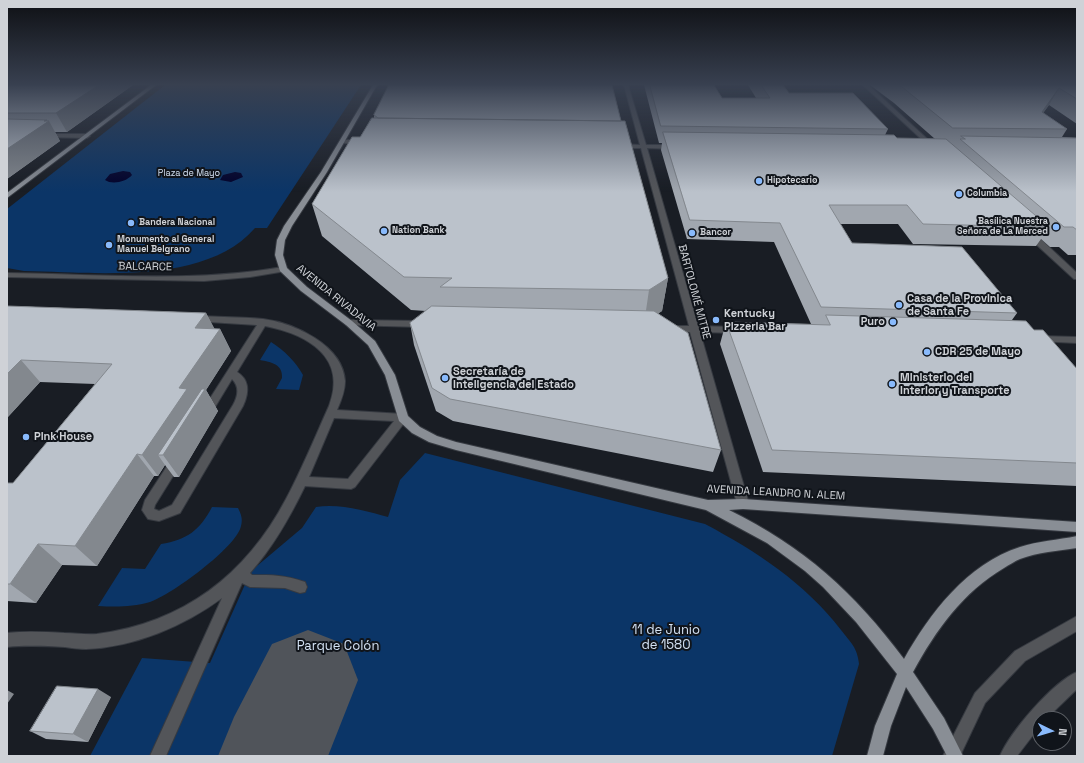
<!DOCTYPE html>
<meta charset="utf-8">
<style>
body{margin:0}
#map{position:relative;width:1084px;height:763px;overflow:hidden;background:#191d24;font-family:"Space Grotesk",sans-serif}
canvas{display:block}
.frame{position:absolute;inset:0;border:8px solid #cfd2d7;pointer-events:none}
.north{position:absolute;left:1032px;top:711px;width:40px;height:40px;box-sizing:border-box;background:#10141a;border:1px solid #5c6066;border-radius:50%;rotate:95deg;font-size:11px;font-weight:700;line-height:16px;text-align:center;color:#cfd2d7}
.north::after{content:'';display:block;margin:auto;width:14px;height:18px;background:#89bafc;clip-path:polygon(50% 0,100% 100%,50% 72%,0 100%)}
</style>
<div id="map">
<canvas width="1084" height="763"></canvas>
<div class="frame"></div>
<div class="north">N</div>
</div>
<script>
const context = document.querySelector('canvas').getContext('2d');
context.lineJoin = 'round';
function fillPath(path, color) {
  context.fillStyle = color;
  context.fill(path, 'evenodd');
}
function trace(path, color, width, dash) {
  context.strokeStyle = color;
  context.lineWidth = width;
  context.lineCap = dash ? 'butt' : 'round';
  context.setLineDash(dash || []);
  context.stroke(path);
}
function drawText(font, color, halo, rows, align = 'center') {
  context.font = font + ' "Space Grotesk",sans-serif';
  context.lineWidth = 4;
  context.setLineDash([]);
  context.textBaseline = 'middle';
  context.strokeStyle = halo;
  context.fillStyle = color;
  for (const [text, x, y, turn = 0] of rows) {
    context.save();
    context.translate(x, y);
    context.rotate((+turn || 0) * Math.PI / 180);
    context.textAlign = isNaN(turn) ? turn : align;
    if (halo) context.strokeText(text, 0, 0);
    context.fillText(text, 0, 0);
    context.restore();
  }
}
fillPath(new Path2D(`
 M165 85H361L267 228H255C205 286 93 272 24 271L7 268V209Z
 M271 342C284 350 296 362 303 375L299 390 276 389 282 378C283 364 271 362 260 360Z
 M425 453 705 524C756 551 805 583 841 630 851 643 857 647 859 664L832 756H90L142 658 210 663 251 571 302 528 316 507C339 503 367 511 388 517L400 480Z
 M212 507 238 508C241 514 243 519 241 526 237 547 171 595 150 602 132 607 117 607 98 606L122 568 145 569 161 544C187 540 200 530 212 507Z`), '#0b3567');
fillPath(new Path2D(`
 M123 171 130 172 132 175C126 182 112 185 105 180L110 174Z
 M235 172 241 173 243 177 231 182 220 180 223 175Z`), '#00012b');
fillPath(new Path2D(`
 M308 630 344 644 358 680 328 756H218L234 717 272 644Z`), '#50545a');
const minor = new Path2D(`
 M624 85H628L646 145H675L678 147 675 149 647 148 698 326 737 327 742 330 737 333 700 332 749 504 747 508 743 509 739 508 737 504 690 332H669L664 329 669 326H689L641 148H619L616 146 619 144 640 145Z
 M863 85H868L935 146V148H931Z
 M45 134H87L90 136 87 138 43 137V135Z
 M342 140H363L366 142 363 144 340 143V141Z
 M1027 232H1033L1077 273V279H1074L1027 236Z
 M283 267 287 269 286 271 250 277 204 281 7 277V273C99 274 192 283 283 267Z
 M196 316C218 317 241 317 263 319 294 323 343 345 345 381 345 391 341 401 337 410L403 414 407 415 408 418 355 487 351 489 305 486C290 517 273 547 250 573L252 575C272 575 286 575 305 582L307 587 305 592 300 593 285 588 250 587 242 583 166 756H150L222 598C184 626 135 647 86 649 79 649 72 648 65 647 46 646 26 645 7 647V633C26 631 45 632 64 633 76 633 86 635 97 634 183 623 246 575 286 499 302 469 315 437 329 406 348 357 307 334 265 326L237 372C250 380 249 393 243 406L180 513 159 521 148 519 142 510 145 500 173 457 177 455 181 457 183 460 155 505 154 509 159 511 172 505 233 405C238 396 240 387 232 379L209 417H201L200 414 257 325 193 321 192 319ZM334 418 394 421 348 479 309 477Z
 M349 320 423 321 428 324 423 327 346 325 344 323 346 321Z
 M1039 336 1077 337V343L1036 341 1034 339 1036 337Z
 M1077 616V631L1025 661 985 703 960 756H943L975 693 1015 651Z
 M1077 672V689L1046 719H1040V726L1017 756H1000C1010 732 1053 682 1077 672Z`);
const major = new Path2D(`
 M151 85H156L7 198V193Z
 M373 85H377L327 172 292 226 285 240 283 255 287 268 307 287 352 321 375 341 395 375 408 416 420 427 437 436 456 442 708 500 743 499 1077 522V532L743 509 729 510C804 547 854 592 904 659 930 613 967 564 1020 547 1038 541 1058 540 1077 536V548C1058 551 1038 552 1020 559 1015 561 1009 565 1004 568 963 592 936 630 913 672L944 718 963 756H947L933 729 906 687 891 726 883 756H867L875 726 897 674 856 622 823 587 805 571 767 543 706 510 456 450 429 442 412 433 399 421 385 375 368 345 346 325 301 291 280 271 275 255 277 240 284 226 321 172Z`);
trace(minor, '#363a41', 2);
trace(major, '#363a41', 2);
fillPath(minor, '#535559');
fillPath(major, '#898e95');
fillPath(new Path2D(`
 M7 85H133L67 132H55L60 141 7 179Z
 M387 85H612L621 121 668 278 662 311 658 313 721 450 713 472 453 421 436 411 414 345 410 323 426 311 411 310 322 236 312 204 374 118V115L389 85Z
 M644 85H714L722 98H756L748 85H783L789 93 888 129 885 135 897 138 935 139 894 103 870 85H1077V124L1049 105 1043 113 1067 129 1062 137 1077 138V255H1068L1059 247H1050L1041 239 1036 246 913 244 898 224H840L852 243 1017 313 1012 320 1034 330 1077 369V486L763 472 720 344 726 322 811 324 774 242 687 239 661 150 662 143H659Z
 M7 306 206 313 214 329H220L231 351 206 390 218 411 179 477H174L165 465 158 476H154L97 566 62 565 36 603 7 601V483H13L95 384 40 382 7 418Z
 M111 697 88 742 46 739 30 731Z`), '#a1a7af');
fillPath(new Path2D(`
 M99 85H133L67 132 56 113Z
 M1059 88 1049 105 1031 130 1042 112Z
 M47 120 48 122 49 121 60 141 7 179V149Z
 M668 278 662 311 644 324 649 290Z
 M206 313 217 333 220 329 231 351 206 390 218 411 179 477 163 455H158L165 465 158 476 142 455 179 388 195 328Z
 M21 360 40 382 7 418V374Z
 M137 454 154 476 97 566 75 546Z
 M38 544 62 565 36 603 10 584Z
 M98 689 111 697 88 742 73 734Z
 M7 690 14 694 7 704Z`), '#83888e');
const building = new Path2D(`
 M7 85H99L56 113H7Z
 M389 85H612L621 121 378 118 374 115Z
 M650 85H714L722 98H770L761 85H783L789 93H853L888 129 661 126Z
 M900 85H1077V99L1059 88 1042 112 1067 129 953 128Z
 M372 118 625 121 668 278 649 290 440 287 452 278 404 277 312 204 352 137H360Z
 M7 119 47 120 44 121H49L7 149Z
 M663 132 894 135 897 138 946 139 1049 227 923 224 907 205H829L852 243 962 247 1017 313 821 307 780 223 690 220Z
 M961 136 1077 138V230L1073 227H1064L960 139H965Z
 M7 306 206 313 195 328 220 329 179 388 187 389 142 455 137 454 75 546 38 544 10 584H7V483H13L112 364 21 360 7 374Z
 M432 306 654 311 688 333 721 450 450 399 432 388 410 323Z
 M826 315 1026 321 1034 330H1043L1077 369V463L772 450 726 322 830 325Z
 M202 389H205L163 455H158Z
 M57 686 98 689 73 734 30 731Z`);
fillPath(building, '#bbc2cb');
trace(building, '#83888e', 1);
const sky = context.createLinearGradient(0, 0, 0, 192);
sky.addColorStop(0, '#0e1014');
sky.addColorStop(0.44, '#384050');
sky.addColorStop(1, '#38405000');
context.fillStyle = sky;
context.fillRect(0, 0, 1084, 192);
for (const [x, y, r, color] of [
 [759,181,4,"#89bafc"],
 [959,194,4,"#89bafc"],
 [131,223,4,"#89bafc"],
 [1056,227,4,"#89bafc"],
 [384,231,4,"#89bafc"],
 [692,233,4,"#89bafc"],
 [109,245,4,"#89bafc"],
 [899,305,4,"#89bafc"],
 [716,320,4,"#89bafc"],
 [893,322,4,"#89bafc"],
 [927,352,4,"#89bafc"],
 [445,378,4,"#89bafc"],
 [892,384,4,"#89bafc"],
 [26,437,4,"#89bafc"]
]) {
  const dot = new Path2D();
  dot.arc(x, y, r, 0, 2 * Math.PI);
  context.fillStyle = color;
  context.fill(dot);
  trace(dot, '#10141a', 1.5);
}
drawText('9px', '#d3e1f3', '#10141a', [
 ["Plaza de Mayo",189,174]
]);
drawText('bold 9px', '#cfd2d7', '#10141a', [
 ["Hipotecario",767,181],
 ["Columbia",967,194],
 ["Basílica Nuestra",1048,222,"right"],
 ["Señora de La Merced",1048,232,"right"],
 ["Bandera Nacional",139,223],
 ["Nation Bank",392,231],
 ["Bancor",700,233],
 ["Monumento al General",117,240],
 ["Manuel Belgrano",117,250]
], 'left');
drawText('11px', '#cfd2d7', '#10141a', [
 ["BALCARCE",145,267,1],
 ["BARTOLOMÉ MITRE",694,292,75],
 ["AVENIDA RIVADAVIA",336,298,39],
 ["AVENIDA LEANDRO N. ALEM",776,493,3]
]);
drawText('bold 11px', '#cfd2d7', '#10141a', [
 ["Casa de la Provinica",907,299],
 ["de Santa Fe",907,312],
 ["Kentucky",724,314],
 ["Pizzeria Bar",724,327],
 ["Puro",885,322,"right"],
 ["CDR 25 de Mayo",935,352],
 ["Secretaría de",453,372],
 ["Inteligencia del Estado",453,385],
 ["Ministerio del",900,378],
 ["Interior y Transporte",900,391],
 ["Pink House",34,437]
], 'left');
drawText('13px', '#d3e1f3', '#10141a', [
 ["11 de Junio",666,630],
 ["de 1580",666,645],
 ["Parque Colón",338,646]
]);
</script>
